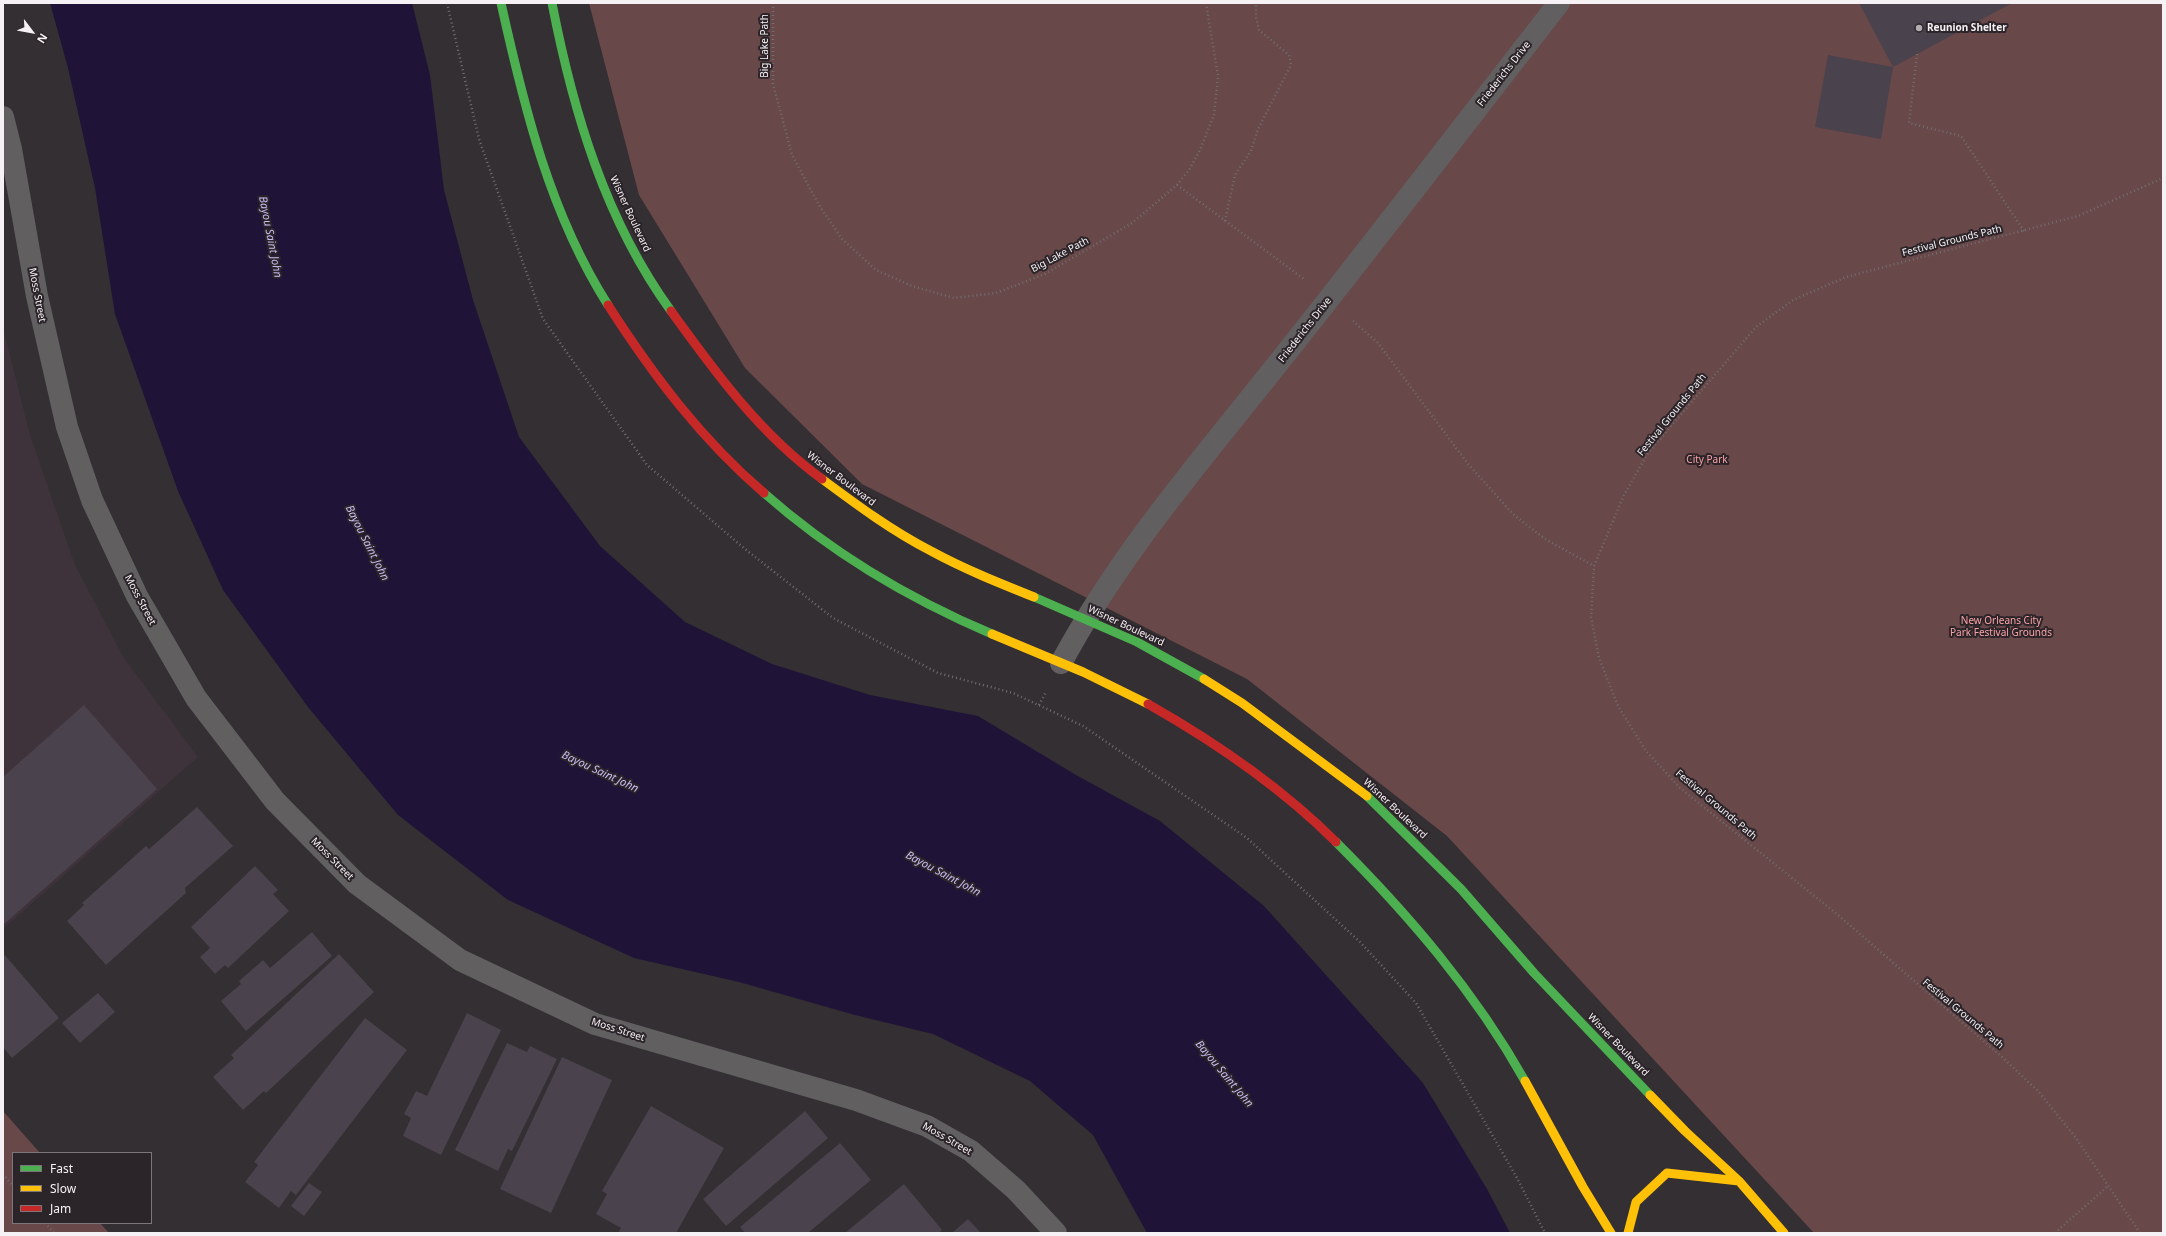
<!DOCTYPE html>
<style>
body{margin:0}
#map{position:relative;width:2166px;height:1236px;overflow:hidden;background:#342f32;font-family:"Noto Sans",sans-serif}
canvas{display:block}
.frame{position:absolute;inset:0;border:4px solid #f6f1f4;pointer-events:none}
.legend{position:absolute;left:12px;top:1152px;width:140px;height:72px;box-sizing:border-box;background:#2b2429;border:1px solid #7c767a;margin:0;padding:5px 7px;list-style:none;font-size:12px;color:#f6f1f4}
.legend li{display:flex;align-items:center;gap:8px;height:20px}
.legend b{width:20px;border:1px solid #7c767a}
.north{position:absolute;left:12px;top:12px;width:40px;height:40px;-webkit-text-stroke:3px #2b2429;paint-order:stroke;rotate:122deg;font-size:11px;font-weight:700;line-height:16px;text-align:center;color:#f6f1f4}
.north::after{content:'';display:block;margin:auto;width:14px;height:18px;background:#f6f1f4;clip-path:polygon(50% 0,100% 100%,50% 72%,0 100%)}
</style>
<div id="map">
<canvas width="2166" height="1236"></canvas>
<div class="frame"></div>
<ul class="legend">
<li><b style="height:5px;background:#4caf50"></b>Fast</li>
<li><b style="height:5px;background:#ffc107"></b>Slow</li>
<li><b style="height:5px;background:#c62828"></b>Jam</li>
</ul>
<div class="north">N</div>
</div>
<script>
const context = document.querySelector('canvas').getContext('2d');
context.lineJoin = 'round';
function fillPath(path, color) {
  context.fillStyle = color;
  context.fill(path, 'evenodd');
}
function trace(path, color, width, dash) {
  context.strokeStyle = color;
  context.lineWidth = width;
  context.lineCap = dash ? 'butt' : 'round';
  context.setLineDash(dash || []);
  context.stroke(path);
}
function drawText(font, color, halo, rows, align = 'center') {
  context.font = font + ' "Noto Sans",sans-serif';
  context.lineWidth = 4;
  context.setLineDash([]);
  context.textBaseline = 'middle';
  context.strokeStyle = halo;
  context.fillStyle = color;
  for (const [text, x, y, turn = 0] of rows) {
    context.save();
    context.translate(x, y);
    context.rotate((+turn || 0) * Math.PI / 180);
    context.textAlign = isNaN(turn) ? turn : align;
    if (halo) context.strokeText(text, 0, 0);
    context.fillText(text, 0, 0);
    context.restore();
  }
}
fillPath(new Path2D(`
 M3 327 30 435 75 565 124 658 198 757 3 929Z`), '#3e323b');
fillPath(new Path2D(`
 M589 3H2163V1233H1814L1447 836 1247 679 862 484 745 368 639 195Z
 M3 1111 40 1153H13V1223H100L109 1233H3Z`), '#694849');
fillPath(new Path2D(`
 M50 3H412L430 75 444 190 473 300 519 437 600 546 685 622 772 664 870 695 978 716 1076 775 1160 821 1264 906 1423 1083 1487 1189 1510 1233H1147L1093 1135 1030 1081 933 1034 855 1015 739 982 634 958 508 900 398 815 308 707 223 590 178 491 115 314 95 188 68 68Z`), '#1f1337');
fillPath(new Path2D(`
 M1859 3H2012L1893 67 1881 139 1815 127 1828 55 1893 67Z
 M84 705 157 789 3 925V777Z
 M197 807 233 846 185 888 186 893 106 965 67 921 84 905 82 903 146 846 149 849Z
 M255 866 278 890 273 894 289 911 228 968 225 965 215 974 200 957 210 948 191 927Z
 M312 932 332 956 246 1031 221 1001 241 984 239 981 263 960 270 968Z
 M3 953 59 1018 12 1058 3 1047Z
 M339 954 374 992 266 1093 264 1091 243 1110 213 1077 234 1058 231 1055Z
 M98 993 115 1012 80 1043 62 1023Z
 M467 1013 501 1030 441 1155 403 1136 411 1118 404 1114 416 1091 427 1096Z
 M365 1018 407 1050 296 1195 291 1191 279 1208 245 1182 258 1165 254 1162Z
 M507 1043 527 1052 530 1046 557 1059 512 1151 508 1149 498 1171 455 1150Z
 M562 1057 612 1080 551 1213 500 1189Z
 M651 1106 724 1148 676 1233H618L621 1228 596 1214 607 1194 602 1191Z
 M805 1111 828 1138 726 1226 703 1199Z
 M840 1143 871 1180 808 1233H745L740 1227Z
 M309 1183 322 1192 304 1216 291 1206Z
 M904 1184 942 1230 939 1233H845Z
 M968 1219 981 1233H952Z`), '#4a424c');
trace(new Path2D(`
 M447 3 479 139 543 319 647 465 745 549 833 618 938 673 1013 693 1083 726 1247 838 1360 942 1416 1003 1517 1178 1545 1233
 M773 3V84L792 155 819 205 842 239 876 270 912 286 954 298 996 293 1045 274 1132 223 1177 185 1189 170 1200 150 1214 115 1218 76 1206 3
 M1917 54 1909 123 1961 136 2024 231
 M1177 185 1304 279
 M1225 221 1235 175 1251 151 1258 129 1291 65 1289 55 1259 30 1256 17V3
 M1353 321 1378 343 1468 464 1513 514 1545 539 1594 566
 M1039 705 1046 692
 M3 1174 13 1186
 M45 1223 54 1233
 M2055 1233 2108 1186
 M2140 1233 2076 1138 2038 1091 2002 1057 1838 915 1680 788 1646 751 1618 706 1599 658 1591 617 1594 566 1624 495 1648 453 1756 327 1793 300 1846 277 2078 216 2163 178`), '#706e6e', 2.5, [1, 3]);
trace(new Path2D(`
 M3 117 11 149 37 296 67 427 92 500 137 596 196 698 275 801 357 884 460 960 595 1024 856 1100 927 1126 971 1151 1016 1190 1056 1233
 M1061 663C1121 551 1205 456 1283 357 1376 240 1467 121 1559 3`), '#615f60', 22);
trace(new Path2D(`
 M501 3C524 107 550 214 608 305
 M552 3C573 111 605 220 671 311
 M764 493C833 554 907 598 992 634
 M1034 597 1137 642 1204 679
 M1367 796 1461 889 1534 973 1650 1095
 M1336 842C1409 915 1475 992 1525 1081`), '#4caf50', 9);
trace(new Path2D(`
 M822 479C857 505 892 531 931 551 964 569 999 583 1034 597
 M992 634 1083 672 1148 704
 M1204 679 1242 703 1367 796
 M1525 1081 1583 1187 1611 1233
 M1650 1095 1685 1131 1739 1181 1784 1233
 M1628 1233 1636 1202 1667 1173 1739 1181`), '#ffc107', 9);
trace(new Path2D(`
 M608 305C653 375 701 439 764 493
 M671 311C715 372 760 434 822 479
 M1148 704C1215 742 1281 787 1336 842`), '#c62828', 9);
for (const [x, y, r, color] of [
 [1919,28,4,"#b2adb0"]
]) {
  const dot = new Path2D();
  dot.arc(x, y, r, 0, 2 * Math.PI);
  context.fillStyle = color;
  context.fill(dot);
  trace(dot, '#2b2429', 1.5);
}
drawText('bold 10px', '#f6f1f4', '#2b2429', [
 ["Reunion Shelter",1927,28]
], 'left');
drawText('10px', '#f6f1f4', '#2b2429', [
 ["Big Lake Path",765,46,-90],
 ["Friederichs Drive",1504,74,-52],
 ["Wisner Boulevard",630,214,65],
 ["Festival Grounds Path",1952,241,-14],
 ["Big Lake Path",1060,255,-28],
 ["Moss Street",37,295,79],
 ["Friederichs Drive",1305,330,-52],
 ["Festival Grounds Path",1672,415,-51],
 ["Wisner Boulevard",841,479,37],
 ["Moss Street",140,600,62],
 ["Wisner Boulevard",1126,626,25],
 ["Festival Grounds Path",1716,805,40],
 ["Wisner Boulevard",1395,809,43],
 ["Moss Street",332,859,45],
 ["Festival Grounds Path",1963,1014,40],
 ["Moss Street",618,1030,18],
 ["Wisner Boulevard",1618,1045,46],
 ["Moss Street",947,1139,30]
]);
drawText('10px', '#faa3a6', '#2b2429', [
 ["City Park",1707,460],
 ["New Orleans City",2001,621],
 ["Park Festival Grounds",2001,633]
]);
drawText('italic 11px', '#cabdf7', '#2b2429', [
 ["Bayou Saint John",270,237,79],
 ["Bayou Saint John",367,543,63],
 ["Bayou Saint John",600,772,25],
 ["Bayou Saint John",943,874,28],
 ["Bayou Saint John",1224,1074,50]
]);
</script>
